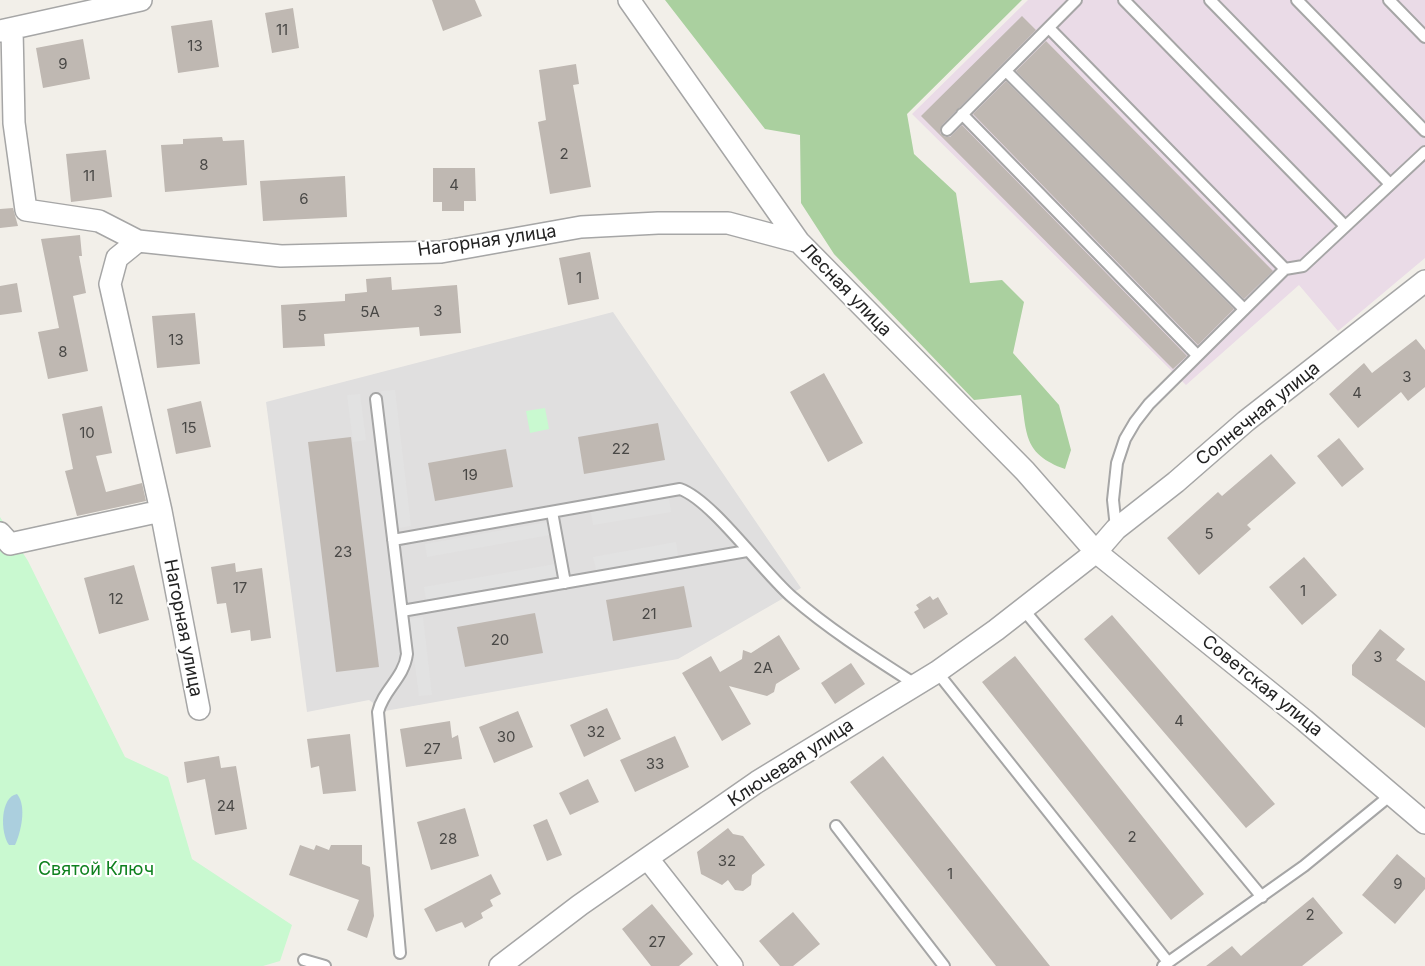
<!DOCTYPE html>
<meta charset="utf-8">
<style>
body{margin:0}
canvas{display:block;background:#f2efe9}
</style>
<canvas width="1425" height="966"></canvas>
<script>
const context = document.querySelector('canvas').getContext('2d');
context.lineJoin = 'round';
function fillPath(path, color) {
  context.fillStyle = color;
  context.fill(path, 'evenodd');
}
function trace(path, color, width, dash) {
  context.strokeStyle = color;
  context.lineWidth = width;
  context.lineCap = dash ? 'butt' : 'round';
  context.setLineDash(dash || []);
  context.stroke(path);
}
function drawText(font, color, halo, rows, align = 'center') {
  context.font = font + ' Inter,sans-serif';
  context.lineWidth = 4.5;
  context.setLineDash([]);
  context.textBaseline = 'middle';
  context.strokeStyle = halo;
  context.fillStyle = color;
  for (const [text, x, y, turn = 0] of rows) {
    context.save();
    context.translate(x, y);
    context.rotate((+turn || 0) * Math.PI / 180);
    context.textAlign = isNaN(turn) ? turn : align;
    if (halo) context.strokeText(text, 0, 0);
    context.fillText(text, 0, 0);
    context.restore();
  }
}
fillPath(new Path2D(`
 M613 312 801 588 678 659 385 711 369 700 307 712 266 402Z`), '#e0dfdf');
fillPath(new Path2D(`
 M1028 0H1425V258L1338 331 1299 285 1186 385 912 114Z`), '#eadbe7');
fillPath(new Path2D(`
 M665 0H1022L907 114 914 154 956 193 970 283 1002 280 1024 302 1013 353 1059 405 1071 450 1065 469C1023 454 1027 434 1021 395L974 400 834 254 801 203 800 135 765 129Z`), '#aad09f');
fillPath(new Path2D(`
 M545 408 549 429 530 433 526 411Z
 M0 517 28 561 125 757 168 777 192 859 292 925 280 961 263 966H0Z`), '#c9f9d0');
fillPath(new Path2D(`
 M395 390 411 526 398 528 381 391Z
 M360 394 366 440 353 442 347 395Z
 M669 498 671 512 593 525 591 512Z
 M548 522 550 535 427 557 425 544Z
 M676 542 678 556 596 570 593 557Z
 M555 564 557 577 426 600 424 587Z
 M423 617 432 695 419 696 409 619Z`), '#e2e2e2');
fillPath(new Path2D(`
 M17 794C27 806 21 832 15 845H9C0 833 0 797 17 794Z`), '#abcfde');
fillPath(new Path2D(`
 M432 0H475L482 16 443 31Z
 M293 8 299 48 272 53 265 13Z
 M1022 16 1036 30 942 125 940 133 945 137H950L962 125 1187 356 1173 369 921 116Z
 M212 20 219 67 178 73 171 26Z
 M83 39 90 79 43 88 36 48Z
 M1046 41 1273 271 1244 299 1016 71Z
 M576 64 579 84 573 85 591 187 550 194 538 122 546 120 539 70Z
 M1006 81 1234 309 1198 345 973 114Z
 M222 137 223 141 244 140 247 185 165 192 161 145 183 144V139Z
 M106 150 112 197 71 202 66 154Z
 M433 168H475L476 201H464V211H442V202H433Z
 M345 176 347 217 263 221 260 181Z
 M13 208 18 226 0 228V209Z
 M80 235 82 256H79L86 293 73 296 88 371 48 379 38 332 59 328 41 239Z
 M590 252 599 299 568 305 559 258Z
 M391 277 392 290 457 285 461 333 420 336 419 327 324 334 325 346 283 348 281 305 345 301V294L367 292 366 279Z
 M17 283 22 312 0 315V286Z
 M195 313 200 364 157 368 152 316Z
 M1416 339 1425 350V387L1408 401 1401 392 1358 428 1329 394 1364 363 1372 373Z
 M824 373 863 443 828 462 790 392Z
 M201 401 211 447 176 454 167 409Z
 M102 406 112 453 96 456 106 492 142 483 146 501 77 516 65 471 73 469 62 414Z
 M658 423 665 460 584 474 578 437Z
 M351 437 379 667 336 672 308 442Z
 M1339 438 1364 469 1342 487 1317 456Z
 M506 449 513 487 435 501 428 463Z
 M1271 454 1296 483 1247 525 1251 529 1199 575 1167 538 1218 492 1222 496Z
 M1304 557 1337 595 1302 625 1269 587Z
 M235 563 236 572 262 568 271 638 251 641 250 630 231 633 226 603 217 604 211 567Z
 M134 565 149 620 99 634 84 578Z
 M684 586 692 627 613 641 606 600Z
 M930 596 933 600 938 597 948 614 924 629 914 612 919 609 916 605Z
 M535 613 543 653 465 667 457 627Z
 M1112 615 1275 804 1246 828 1084 639Z
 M1380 629 1405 649 1396 660 1425 681V728L1352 675V665Z
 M779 635 800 669 776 684 774 692 767 696 729 686 751 724 722 741 682 673 711 656 720 672 742 659 743 650 751 653Z
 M1015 656 1204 894 1171 920 982 682Z
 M851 663 865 684 835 704 821 683Z
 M607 708 621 739 584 757 570 725Z
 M518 711 533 747 494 763 479 727Z
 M450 721 452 738 458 735 462 759 406 767 400 729Z
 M350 734 356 791 323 794 319 766 311 768 307 739Z
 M675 736 689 767 635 792 620 760Z
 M219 756 221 768 236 766 247 829 215 835 205 779 187 783 184 762Z
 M883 756 1050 966H996L850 782Z
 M588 779 599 802 570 815 559 793Z
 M465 808 479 856 431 870 417 822Z
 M547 819 562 855 547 861 533 825Z
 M728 828 733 834 743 836 765 865 752 875 751 885 743 891 735 890 728 880 722 885 701 874 697 852Z
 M300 845 314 850 316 845 329 850 331 845H362V864L370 867 374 916 367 938 347 930 359 900 289 875Z
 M1397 854 1425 878V889L1395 924 1362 895Z
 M491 874 501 894 490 900 493 906 481 913 483 918 465 928 462 922 436 932 424 909Z
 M1313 897 1343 933 1302 966H1206L1232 946 1241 956Z
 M652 904 693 954 679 966H651L622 929Z
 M793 912 820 944 793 966H780L759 941Z`), '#bfb8b2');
const lane = new Path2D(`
 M1124 0 1345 226
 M1210 0 1390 184
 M1297 0 1425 131
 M1389 0 1425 37
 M1049 28 1285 269
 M1006 71 1244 309
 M962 114 1197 355
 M947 130 1076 0
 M376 399 407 654C404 678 383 690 378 712L400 953
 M552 512 565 583
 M1116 528 1113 500 1117 463 1125 439 1135 422 1149 404 1285 269 1303 266 1425 152
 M393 540 680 489C712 500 762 571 792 597 830 630 873 657 915 684
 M1023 609 1262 897
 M402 611 747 551
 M937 672 1168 962
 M836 826 944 966
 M304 960 325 966
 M1163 966 1304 866 1392 794`);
const street = new Path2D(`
 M629 0 799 242 1025 471 1096 552 1304 720 1425 823
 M12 29 14 123 26 210 99 221 138 241 281 256 441 252 581 227 658 223H728L799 242
 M0 31 141 0
 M138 241 117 258 110 284 161 511 199 709
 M0 533 10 544 161 511
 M648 859 732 966
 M500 966 580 905 757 782 937 672 996 630 1096 552 1116 529 1176 482 1246 421 1425 281`);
trace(lane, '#a6a6a6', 14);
trace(street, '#a6a6a6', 24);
trace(lane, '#fff', 10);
trace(street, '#fff', 21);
drawText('15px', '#494846', null, [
 ["11",282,30],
 ["13",195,46],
 ["9",63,64],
 ["2",564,154],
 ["8",204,165],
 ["11",89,176],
 ["4",454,185],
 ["6",304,199],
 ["1",579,278],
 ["3",438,311],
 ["5А",370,312],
 ["5",302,316],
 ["13",176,340],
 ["8",63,352],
 ["3",1407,377],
 ["4",1357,393],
 ["15",189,428],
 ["10",87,433],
 ["22",621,449],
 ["19",470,475],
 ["5",1209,534],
 ["23",343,552],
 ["17",240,588],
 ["1",1303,591],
 ["12",116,599],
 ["21",649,614],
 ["20",500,640],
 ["3",1378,657],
 ["2А",763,668],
 ["4",1179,721],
 ["32",596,732],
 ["30",506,737],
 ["27",432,749],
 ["33",655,764],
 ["24",226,806],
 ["2",1132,837],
 ["28",448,839],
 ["32",727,861],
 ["1",950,874],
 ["9",1398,884],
 ["2",1310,915],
 ["27",657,942]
]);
drawText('18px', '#222', '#fff', [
 ["Нагорная улица",487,241,-8],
 ["Лесная улица",846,290,46],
 ["Солнечная улица",1258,414,-39],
 ["Нагорная улица",183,628,79],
 ["Советская улица",1262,686,39],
 ["Ключевая улица",791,763,-33]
]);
drawText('18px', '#0f811f', '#fff', [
 ["Святой Ключ",96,870]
]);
</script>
